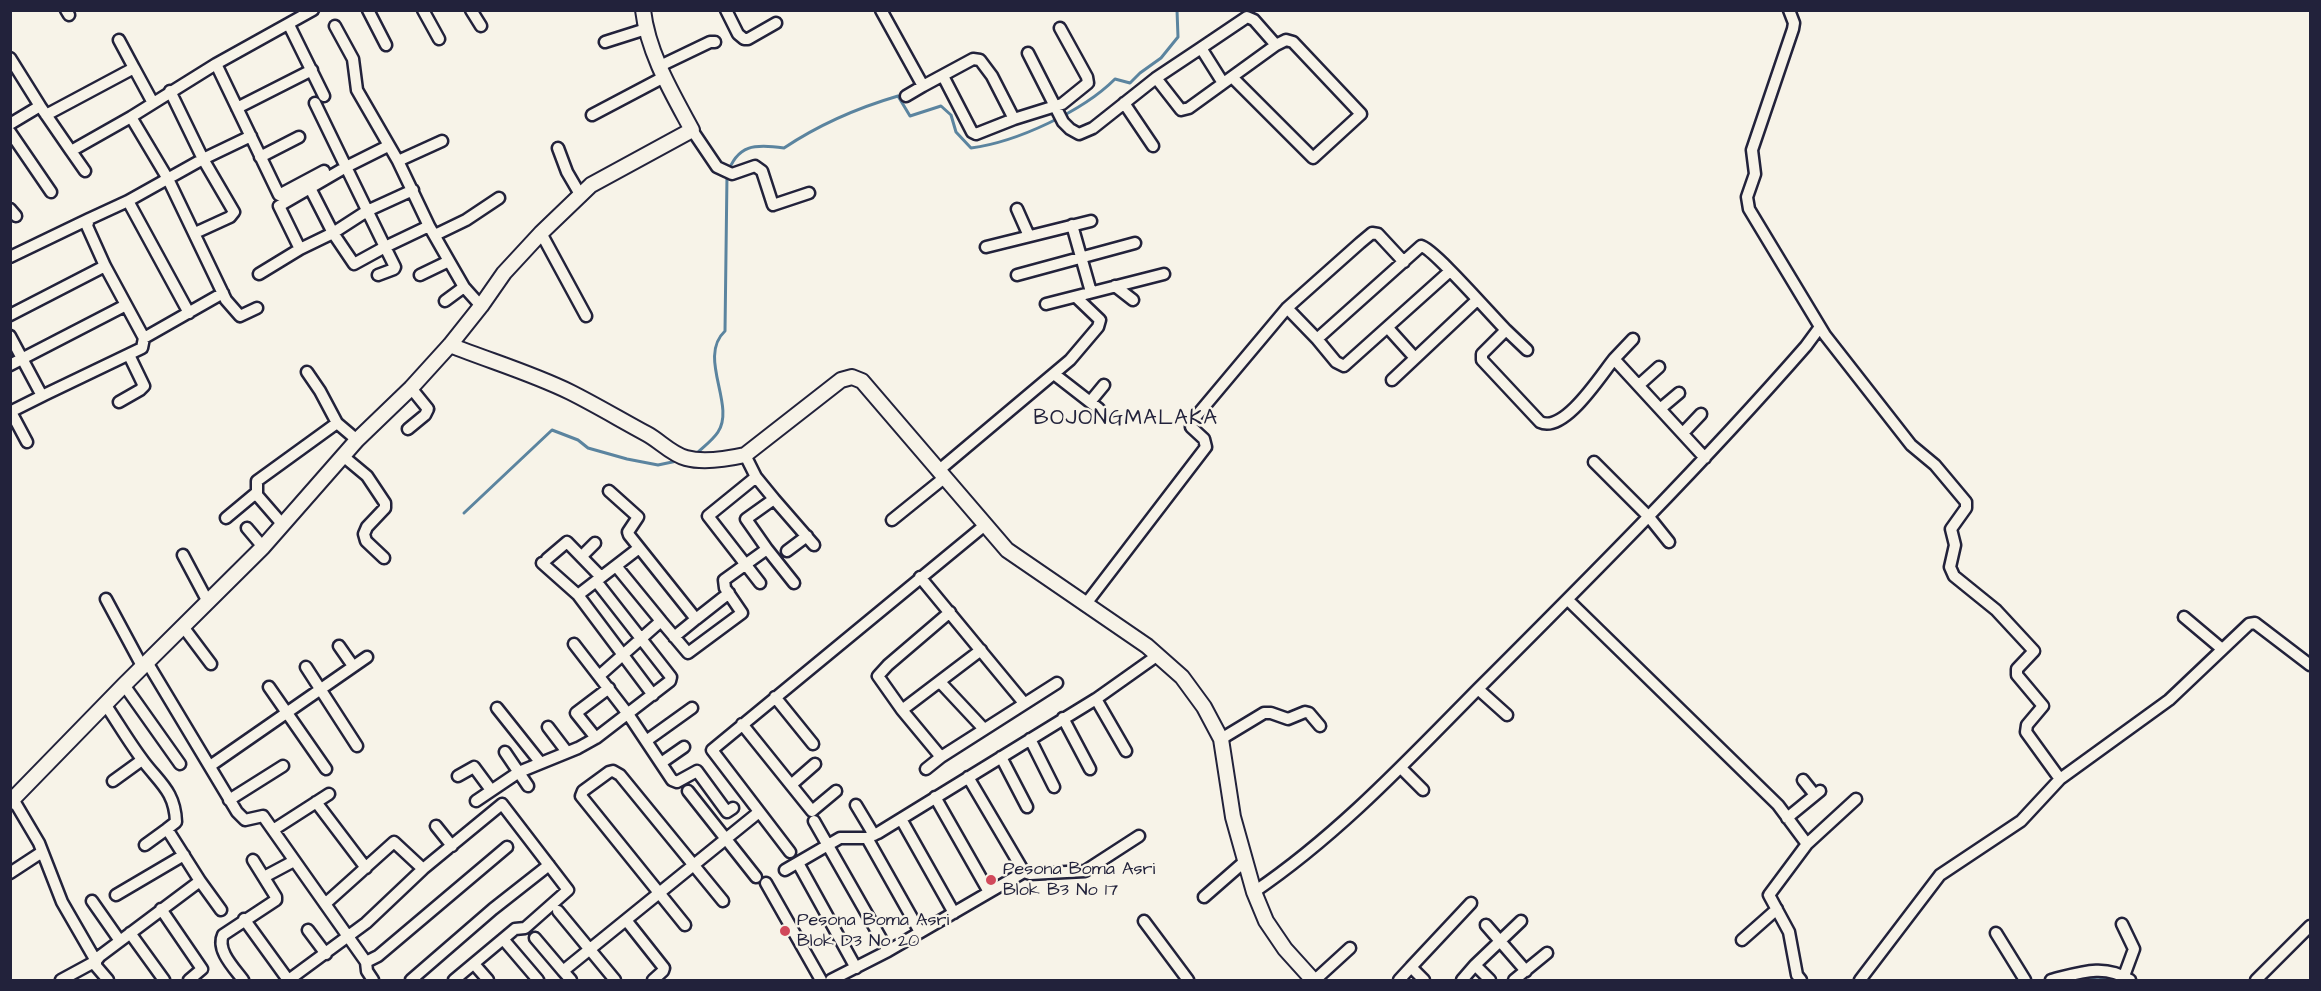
<!DOCTYPE html>
<style>
body{margin:0}
#map{position:relative;width:2321px;height:991px;overflow:hidden;background:#f7f3e8;font-family:"Architects Daughter",sans-serif}
canvas{display:block}
.frame{position:absolute;inset:0;border:12px solid #22223b;pointer-events:none}
</style>
<div id="map">
<canvas width="2321" height="991"></canvas>
<div class="frame"></div>
</div>
<script>
const context = document.querySelector('canvas').getContext('2d');
context.lineJoin = 'round';
function trace(path, color, width, dash) {
  context.strokeStyle = color;
  context.lineWidth = width;
  context.lineCap = dash ? 'butt' : 'round';
  context.setLineDash(dash || []);
  context.stroke(path);
}
function drawText(font, color, halo, rows, align = 'center') {
  context.font = font + ' "Architects Daughter",sans-serif';
  context.lineWidth = 5;
  context.setLineDash([]);
  context.textBaseline = 'middle';
  context.strokeStyle = halo;
  context.fillStyle = color;
  for (const [text, x, y, turn = 0] of rows) {
    context.save();
    context.translate(x, y);
    context.rotate((+turn || 0) * Math.PI / 180);
    context.textAlign = isNaN(turn) ? turn : align;
    if (halo) context.strokeText(text, 0, 0);
    context.fillText(text, 0, 0);
    context.restore();
  }
}
trace(new Path2D(`
 M695 455C702 448 713 440 718 432 736 405 697 357 725 331L727 175C737 144 755 144 784 148 820 124 857 108 898 96L910 116 941 106 951 115 956 132 971 148C1017 142 1083 111 1115 79L1130 83 1140 73 1161 58 1178 37 1177 10
 M464 513 552 430 578 440 588 448 627 459 658 465 677 461
 M2276 967 2310 934
 M2074 980 2099 977 2107 980`), '#5b849f', 3);
const minor = new Path2D(`
 M66 10 69 15
 M368 10 386 45
 M423 10 439 39
 M471 10 481 26
 M726 10 738 34 744 39H748L776 23
 M881 10 923 86 973 59 980 60 992 76 1014 119 1062 104 1088 83 1087 77 1060 28
 M1789 10 1794 23 1793 29 1752 150 1755 174 1747 197 1749 209 1825 335 1911 445 1935 465 1966 502V508L1951 529 1955 545 1950 567 1954 576 1996 610 2034 651 2017 669V675L2043 706 2027 725 2026 732 2060 779
 M289 25 324 96
 M335 26 353 59 357 90 398 161 429 226 449 261 464 287 481 306
 M605 42 646 29
 M1201 48 1247 17 1254 20 1276 45 1286 40 1293 42 1361 114 1313 158 1232 77
 M1028 53 1063 122 1070 129 1079 134 1093 128 1156 78 1201 48 1223 83
 M10 58 40 106 10 124
 M216 64 279 195 324 171
 M660 66 710 42H715
 M134 68 153 103
 M943 76 972 132 976 134 1014 119
 M1156 78 1181 110 1189 108 1276 45
 M170 91 203 159 234 212 230 217 195 233
 M906 96 923 86
 M315 103 346 167 388 146
 M1124 103 1153 146
 M40 106 71 151 131 117 216 64 313 10
 M237 108 312 70
 M46 115 134 68 119 40
 M592 115 664 77
 M131 117 168 179 226 300 240 316 257 308
 M692 130 717 167 732 174 755 166 762 171 773 205 809 193
 M10 132 51 192
 M558 148 567 172 581 196
 M71 151 85 171
 M260 157 299 137
 M398 161 442 141
 M10 209 16 216
 M1017 209 1029 236
 M1072 225 1091 292
 M541 233 586 316
 M435 235 466 220 499 198
 M986 247 1091 221
 M300 249 279 206 310 188
 M10 257 89 219
 M1450 271 1344 366 1336 362 1317 339 1421 246C1433 248 1492 316 1506 330L1482 354V360L1540 422C1564 434 1601 375 1614 359L1705 458
 M259 274 300 249 333 233 354 264 385 247 346 167 310 188 333 233 367 211 413 190
 M378 275 394 269 395 267 385 247 429 226
 M420 275 449 261
 M1017 275 1135 243
 M1115 286 1133 300
 M445 301 464 287
 M1046 304 1164 274
 M189 313 128 201 203 159 251 136
 M10 315 105 266
 M1388 328 1415 358
 M1506 330 1527 350
 M10 336 41 394 44 395 142 348 144 338 105 266 87 226 89 219 128 201
 M144 338 223 293
 M1317 339 1287 308 1360 243 1372 233 1378 234 1404 262
 M1614 359 1633 339
 M10 365 126 305
 M307 372 320 391 337 423
 M1054 374 1099 409
 M1392 380 1477 300
 M1639 385 1659 367
 M119 402 140 390 144 386 129 355
 M1090 402 1104 385
 M1660 409 1679 393
 M10 412 44 395
 M11 412 27 442
 M408 429 425 415 428 409 411 388
 M1683 433 1701 414
 M343 456 367 476 385 503V508L367 527 364 534 366 541 384 558
 M1594 462 1649 517 1669 542
 M938 471 1070 360 1098 327 1100 320 1076 297
 M756 477 708 516 760 583
 M609 491 638 517 628 532 629 535 696 619 729 593
 M774 499 814 545
 M226 518 256 493
 M892 520 944 478
 M283 525 257 495V481L337 423 357 440
 M247 528 263 547
 M767 549 794 583
 M787 551 807 536
 M183 555 208 602
 M582 556 595 543
 M547 559 567 542 601 577
 M542 563 578 595 639 548
 M616 566 661 621
 M920 577 1024 703
 M578 595 653 695
 M106 599 142 666
 M1568 600 1778 805 1807 844 1856 799
 M1085 605 1206 447 1204 439 1191 427 1193 420 1287 308
 M950 612 888 665 878 676 902 710 941 757 1057 683
 M2184 617 2222 649
 M184 628 211 664
 M674 637 696 619
 M574 644 628 714 672 780 677 782 697 771 727 812 733 808
 M339 646 353 666
 M147 662 237 812 245 820 263 816 366 962 378 956 507 847
 M306 667 357 746
 M599 676 661 621 688 653 742 613 725 588 724 580 767 549 746 519 774 499 756 477 745 455
 M940 682 983 728
 M124 685 180 764
 M269 687 326 769
 M1478 689 1507 715
 M775 697 813 744
 M1096 699 1126 751
 M105 704C118 723 130 744 144 762 160 783 175 792 176 822L167 829 200 881 100 956 96 961V966L108 980
 M497 708 540 762
 M902 710 981 650
 M1063 718 1090 769
 M742 724 812 811 836 791
 M548 727 567 752
 M596 738 576 713 609 688
 M1030 739 1054 787
 M1221 739 1264 713H1271L1288 719 1305 712 1309 713 1320 726
 M646 741 692 708
 M505 752 528 786
 M1001 757 1027 807
 M661 763 684 747
 M210 766 367 657
 M1401 768 1423 790
 M926 769 941 757
 M458 776 474 767 491 790
 M968 777 1024 872 1030 874 1085 871 1139 836
 M1803 780 1815 795
 M113 781 142 760
 M791 785 815 764
 M688 791 756 877
 M935 797 989 892
 M13 799 39 843 62 902 96 961 61 980
 M229 800 283 766
 M476 801 519 772 578 748 596 738 670 681 671 677 596 581
 M316 802 366 868
 M856 805 874 835
 M1787 818 1820 791
 M901 819 954 913
 M814 821 888 951
 M436 826 452 846
 M273 830 329 794
 M867 838 920 932
 M145 845 167 829
 M790 852 712 750 985 525
 M798 863 856 968
 M423 869 502 804 568 890 525 928 515 929 454 980
 M785 870 840 838H867L878 833 1096 699 1158 655
 M10 873 42 852
 M264 877 294 861
 M200 881 221 910
 M766 883 821 980
 M1254 892C1338 835 1407 761 1478 689 1590 577 1702 465 1806 346L1820 327
 M116 895 184 855
 M1204 897 1244 862
 M92 901 120 941
 M161 909 202 969 189 980
 M558 911 615 980
 M244 919 286 977 290 979 366 923 423 869 394 842 325 904
 M626 920 664 968 663 971 653 980
 M1144 921 1188 980
 M2122 924 2134 949 2124 976
 M685 925 581 796 583 791 609 772 613 771 620 775 723 901
 M1486 925 1526 971
 M308 930 326 954
 M130 933 164 980
 M1996 933 2025 980
 M535 938 563 971
 M503 939 538 980
 M1742 940 1777 909
 M366 962 367 971 373 980
 M474 964 488 980
 M1475 965 1521 921
 M243 980C234 968 216 950 223 935L276 900V897L253 860
 M411 980 493 909 549 865
 M571 980 563 971 759 812
 M831 980 888 951 1024 872
 M1315 980 1350 948
 M1399 980 1411 967
 M1424 980 1411 967 1471 903
 M1462 980 1475 965 1490 980
 M1514 980 1547 953
 M1801 980 1797 975 1789 932 1769 895 1807 844
 M1860 980 1940 875 2021 821 2060 779 2169 700 2249 624 2255 623 2310 665
 M2051 980C2079 973 2104 963 2130 980
 M2256 980 2310 926`);
const tertiary = new Path2D(`
 M450 345C490 361 531 373 570 392 596 405 621 420 647 434 660 441 671 454 686 458 704 463 727 459 745 455L841 380 852 377 862 381 1007 550 1147 646 1182 677 1204 707 1221 739 1233 817 1254 892 1266 921 1285 949 1313 980
 M10 802 124 685 263 547 357 440 411 388 450 345 481 306 504 273 541 233 591 185 692 130C672 93 648 53 643 10`);
trace(minor, '#22223b', 15);
trace(tertiary, '#22223b', 18);
trace(minor, '#f7f3e8', 10);
trace(tertiary, '#f7f3e8', 14);
for (const [x, y, r, color] of [
 [991,880,6,"#d1495b"],
 [785,931,6,"#d1495b"]
]) {
  const dot = new Path2D();
  dot.arc(x, y, r, 0, 2 * Math.PI);
  context.fillStyle = color;
  context.fill(dot);
  trace(dot, '#f7f3e8', 2);
}
drawText('18px', '#22223b', '#f7f3e8', [
 ["Pesona Boma Asri",1003,870],
 ["Blok B3 No 17",1003,891],
 ["Pesona Boma Asri",797,921],
 ["Blok D3 No 20",797,942]
], 'left');
context.letterSpacing = '1.5px';
drawText('21px', '#22223b', '#f7f3e8', [
 ["BOJONGMALAKA",1126,420]
]);
context.letterSpacing = '0px';
</script>
